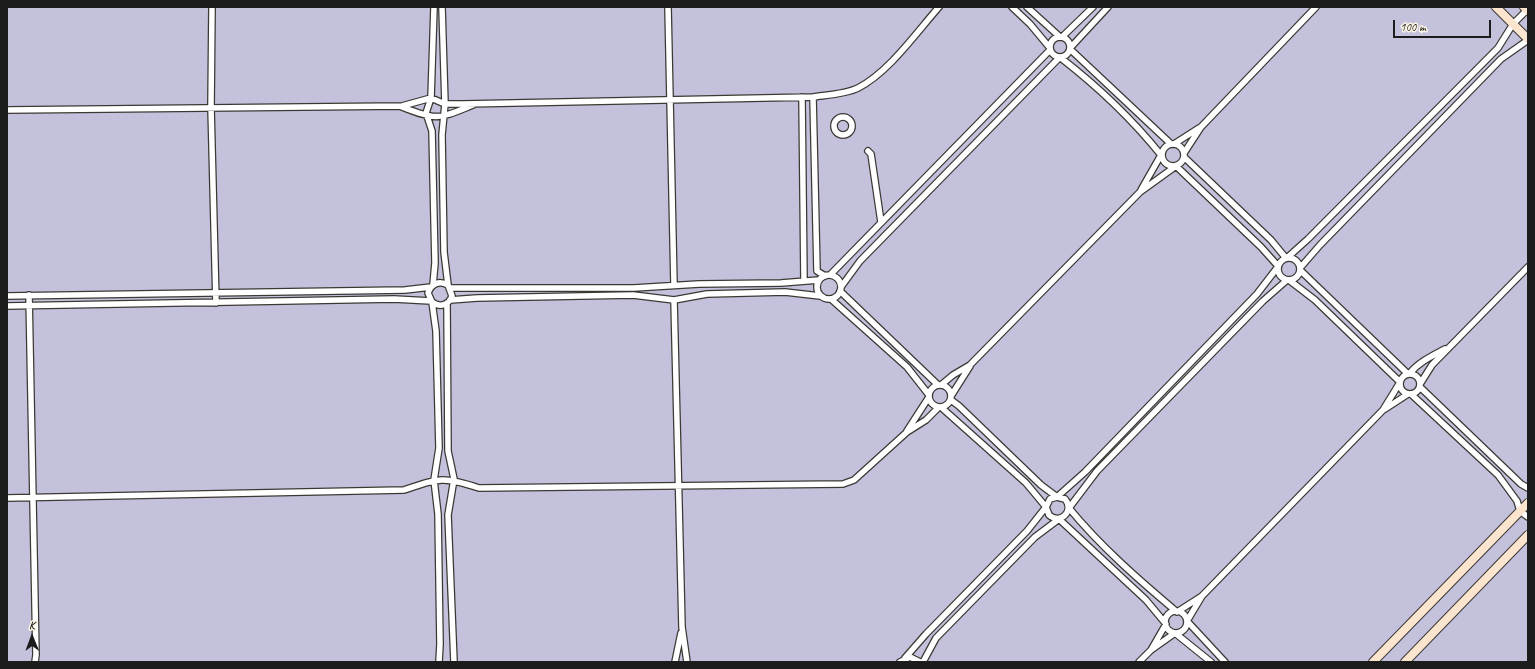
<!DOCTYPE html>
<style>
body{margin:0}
#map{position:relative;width:1535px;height:669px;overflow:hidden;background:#f2dfbf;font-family:Caveat,sans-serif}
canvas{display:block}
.frame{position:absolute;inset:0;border:8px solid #1c1c1c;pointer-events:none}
.north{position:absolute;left:12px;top:617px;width:40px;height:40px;-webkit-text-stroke:3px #fcf5e5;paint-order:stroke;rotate:359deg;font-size:11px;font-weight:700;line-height:16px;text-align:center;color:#1c1c1c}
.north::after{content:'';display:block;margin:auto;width:14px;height:18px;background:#1c1c1c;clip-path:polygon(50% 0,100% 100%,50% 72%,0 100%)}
.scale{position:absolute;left:1393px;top:20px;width:98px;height:18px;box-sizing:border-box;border:2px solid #1c1c1c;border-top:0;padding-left:5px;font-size:12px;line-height:14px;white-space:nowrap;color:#1c1c1c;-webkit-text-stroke:3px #fcf5e5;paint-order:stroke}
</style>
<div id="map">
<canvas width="1535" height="669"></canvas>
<div class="frame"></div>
<div class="north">K</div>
<div class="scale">100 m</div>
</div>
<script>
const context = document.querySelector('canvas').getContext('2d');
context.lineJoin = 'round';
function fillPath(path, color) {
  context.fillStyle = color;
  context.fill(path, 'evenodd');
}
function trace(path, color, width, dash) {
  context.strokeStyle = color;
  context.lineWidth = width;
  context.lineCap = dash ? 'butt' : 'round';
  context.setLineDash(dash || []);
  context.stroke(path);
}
fillPath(new Path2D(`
 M7 7H1528V662H7Z`), '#c3c1db');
const street = new Path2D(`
 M212 7 211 107 216 303
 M442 7 445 104 442 135 444 252 448 285 452 296C449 305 440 308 432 302L428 293C431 284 439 280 448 285
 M668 7 674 285
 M1012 7 1030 24 1050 48
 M1027 7 1060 37
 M1050 47a10 10 0 1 1 20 0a10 10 0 1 1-20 0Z
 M1062 37 1093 7
 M1071 47 1108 7
 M1071 50 1171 144
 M1061 58C1097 86 1132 119 1161 155L1141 190
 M802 97 804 281
 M813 97 817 271 825 276
 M402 107C438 121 438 119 473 105
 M7 110 402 106 431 98 445 104H463L813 97C827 95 846 94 858 88 889 72 916 33 939 7
 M834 126a9 9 0 1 1 18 0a9 9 0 1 1-18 0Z
 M1162 155a11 11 0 1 1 22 0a11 11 0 1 1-22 0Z
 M1174 144 1199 128
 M868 151 871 154 881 222
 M1184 153 1201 127 1316 7
 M1184 157 1271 240 1285 257
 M1288 257 1308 239 1498 48 1513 24 1527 10
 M1278 269a11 11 0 1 1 22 0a11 11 0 1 1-22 0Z
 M1300 268 1320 245 1501 59 1528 40
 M1300 270 1408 374
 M817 287a12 12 0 1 1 24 0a12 12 0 1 1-24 0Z
 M830 275 1050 50
 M1289 280 1315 300 1400 382
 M433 285 435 263 432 131 426 113 431 98 434 7
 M841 287 860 261 1059 58
 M450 288H634L699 284 781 283 819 280
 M840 291 938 385
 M29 295 36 655 35 662
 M7 296 405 290 431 287
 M831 299 907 367 929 395
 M450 300 477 298 633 295 674 300 707 294 785 292 820 296
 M674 300 682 627 687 662
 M432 302 436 331 439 448 434 480 438 514 440 644 439 662
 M447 303 448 451 454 479 448 515 454 662
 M7 306 394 299 431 301
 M1410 373C1419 362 1432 356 1445 349
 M1400 384a10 10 0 1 1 20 0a10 10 0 1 1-20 0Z
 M1420 384 1432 365 1528 267
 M929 396a11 11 0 1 1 22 0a11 11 0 1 1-22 0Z
 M941 385 953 375 970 365 1140 192 1176 166 1261 247 1278 266
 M1420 387 1521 484 1528 488
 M1411 394 1498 475 1517 501 1520 511 1528 517
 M951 396 970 366
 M951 400 959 406 1041 485 1057 497 1065 499C1075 511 1060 525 1049 515L1046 507 1050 499 1057 497 1085 472 1257 294 1277 268
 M1385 409 1408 394
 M907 431 929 397
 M7 498 404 490C439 478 443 476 479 488L843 484 854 480 907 432 926 420 938 408
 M1202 596 1177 612C1139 580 1100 546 1069 508L1097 471 1263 301 1287 280
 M1165 622a11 11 0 1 1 22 0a11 11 0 1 1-22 0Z
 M905 658 926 634 1027 531 1046 507 1026 483 942 408
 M675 662 681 633
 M900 662 910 657 920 662
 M923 662 936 638 1035 537 1059 519 1146 600 1166 624 1151 650
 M1139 662 1151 650 1175 633 1211 662
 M1225 662 1187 621 1202 596 1383 410 1399 384`);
const secondary = new Path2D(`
 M1496 7 1528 39
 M1524 7 1528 11
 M1373 662 1528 503
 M1405 662 1528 535`);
trace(street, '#3c3934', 8);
trace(secondary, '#3c3934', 10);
trace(street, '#fff', 5.5);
trace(secondary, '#fbe5cf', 8);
</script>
